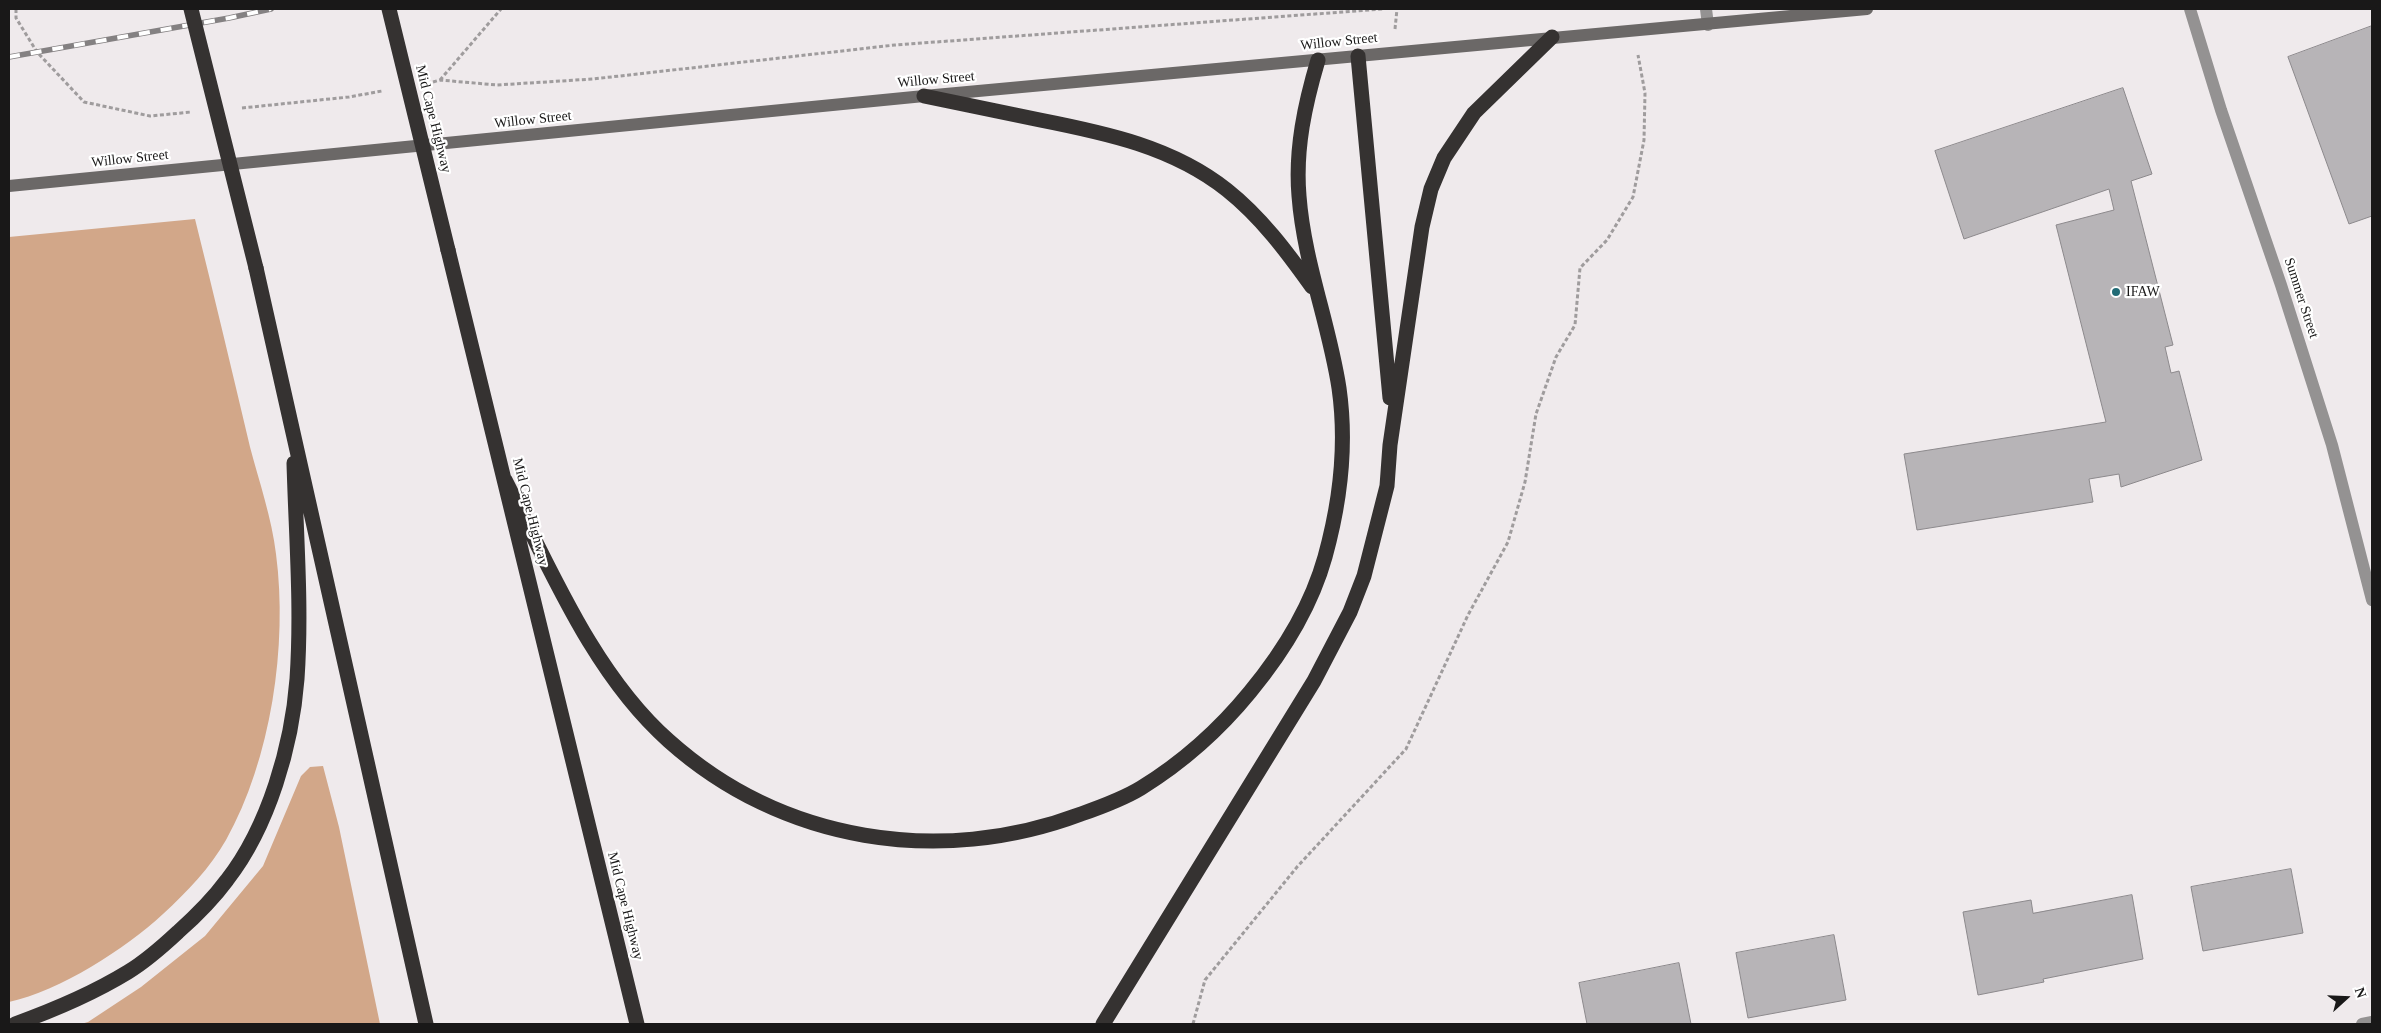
<!DOCTYPE html>
<style>
body{margin:0}
#map{position:relative;width:2381px;height:1033px;overflow:hidden;background:#efeaec;font-family:Georgia,serif}
canvas{display:block}
.frame{position:absolute;inset:0;border:10px solid #191818;pointer-events:none}
.north{position:absolute;left:2321px;top:973px;width:50px;height:50px;-webkit-text-stroke:4px #fff;paint-order:stroke;rotate:70deg;font-size:14px;font-weight:700;line-height:20px;text-align:center;color:#191818}
.north::after{content:'';display:block;margin:auto;width:18px;height:22px;background:#191818;clip-path:polygon(50% 0,100% 100%,50% 72%,0 100%)}
</style>
<div id="map">
<canvas width="2381" height="1033"></canvas>
<div class="frame"></div>
<div class="north">N</div>
</div>
<script>
const context = document.querySelector('canvas').getContext('2d');
context.lineJoin = 'round';
function fillPath(path, color) {
  context.fillStyle = color;
  context.fill(path, 'evenodd');
}
function trace(path, color, width, dash) {
  context.strokeStyle = color;
  context.lineWidth = width;
  context.lineCap = dash ? 'butt' : 'round';
  context.setLineDash(dash || []);
  context.stroke(path);
}
function drawText(font, color, halo, rows, align = 'center') {
  context.font = font + ' Georgia,serif';
  context.lineWidth = 4.5;
  context.setLineDash([]);
  context.textBaseline = 'middle';
  context.strokeStyle = halo;
  context.fillStyle = color;
  for (const [text, x, y, turn = 0] of rows) {
    context.save();
    context.translate(x, y);
    context.rotate((+turn || 0) * Math.PI / 180);
    context.textAlign = isNaN(turn) ? turn : align;
    if (halo) context.strokeText(text, 0, 0);
    context.fillText(text, 0, 0);
    context.restore();
  }
}
fillPath(new Path2D(`
 M195 219C214 295 232 371 250 447 259 481 272 519 276 554 288 645 271 760 226 840 210 868 187 892 163 914 125 949 60 991 9 1002V237Z
 M323 766 339 827 380 1024H81L88 1022 141 987 205 936 263 866 301 776 310 767Z`), '#d2a789');
const building = new Path2D(`
 M2372 26V216L2349 224 2288 57Z
 M2123 88 2152 174 2131 181 2173 345 2165 347 2171 373 2179 371 2202 460 2121 487 2119 474 2089 479 2093 502 1917 530 1904 454 2106 422 2056 225 2114 210 2109 189 1964 239 1935 151Z
 M2291 869 2303 933 2203 951 2191 887Z
 M2132 895 2143 959 2043 979 2044 982 1978 995 1963 912 2031 900 2033 913Z
 M1834 935 1846 1000 1748 1018 1736 953Z
 M1679 963 1691 1024H1587L1579 983Z`);
fillPath(building, '#b7b4b7');
trace(building, '#8c898c', 1);
trace(new Path2D(`
 M16 9V18L37 52 84 102 150 116 191 112
 M1395 29 1397 9
 M440 80 501 9
 M433 82 440 80 497 85 593 79 895 45 1383 9
 M242 108 349 97 382 91
 M1193 1024 1205 980 1297 867 1406 749 1468 615 1508 542 1525 482 1536 414 1556 357 1575 325 1580 268 1607 240 1633 197 1644 140 1645 93 1638 55`), '#9f9c9d', 3, [4, 2.5]);
trace(new Path2D(`
 M1706 9 1708 25`), '#949292', 12);
trace(new Path2D(`
 M2190 9 2221 110 2281 285 2332 445 2372 600
 M2362 1024 2372 1022`), '#949292', 12);
trace(new Path2D(`
 M9 186 924 96 1867 9`), '#6b6867', 12);
trace(new Path2D(`
 M1358 56 1390 398
 M924 96C963 104 1001 112 1040 120 1106 133 1173 147 1227 190 1261 217 1287 252 1312 287
 M448 250 637 1024
 M256 268 426 1024
 M505 480C550 568 594 675 669 741 782 842 940 867 1081 814 1101 807 1123 799 1141 788 1183 762 1219 730 1250 692 1283 652 1311 607 1325 557 1340 503 1347 444 1339 388 1329 323 1304 262 1299 196 1295 149 1305 104 1318 60
 M15 1024C54 1010 92 994 128 972 146 961 163 946 178 932 196 916 213 899 227 880 269 826 292 745 297 679 302 607 296 535 294 463
 M1103 1024 1314 681 1350 612 1364 576 1387 486 1390 445 1422 227 1431 189 1444 158 1474 113 1552 37`), '#353231', 15);
const rail = new Path2D(`
 M9 57 229 18 271 9`);
trace(rail, '#848182', 5.5);
trace(rail, '#fff', 4, [11]);
trace(new Path2D(`
 M191 9 256 268
 M389 9 448 250`), '#353231', 15);
for (const [x, y, r, color] of [
 [2116,292,5,"#226b76"]
]) {
  const dot = new Path2D();
  dot.arc(x, y, r, 0, 2 * Math.PI);
  context.fillStyle = color;
  context.fill(dot);
  trace(dot, '#fff', 2);
}
drawText('14px', '#191818', '#fff', [
 ["Willow Street",1339,42,-6],
 ["Willow Street",936,80,-5],
 ["Mid Cape Highway",433,119,76],
 ["Willow Street",533,120,-6],
 ["Willow Street",130,159,-6],
 ["Summer Street",2301,298,72],
 ["Mid Cape Highway",530,512,76],
 ["Mid Cape Highway",625,906,76]
]);
drawText('14px', '#191818', '#fff', [
 ["IFAW",2126,292]
], 'left');
</script>
